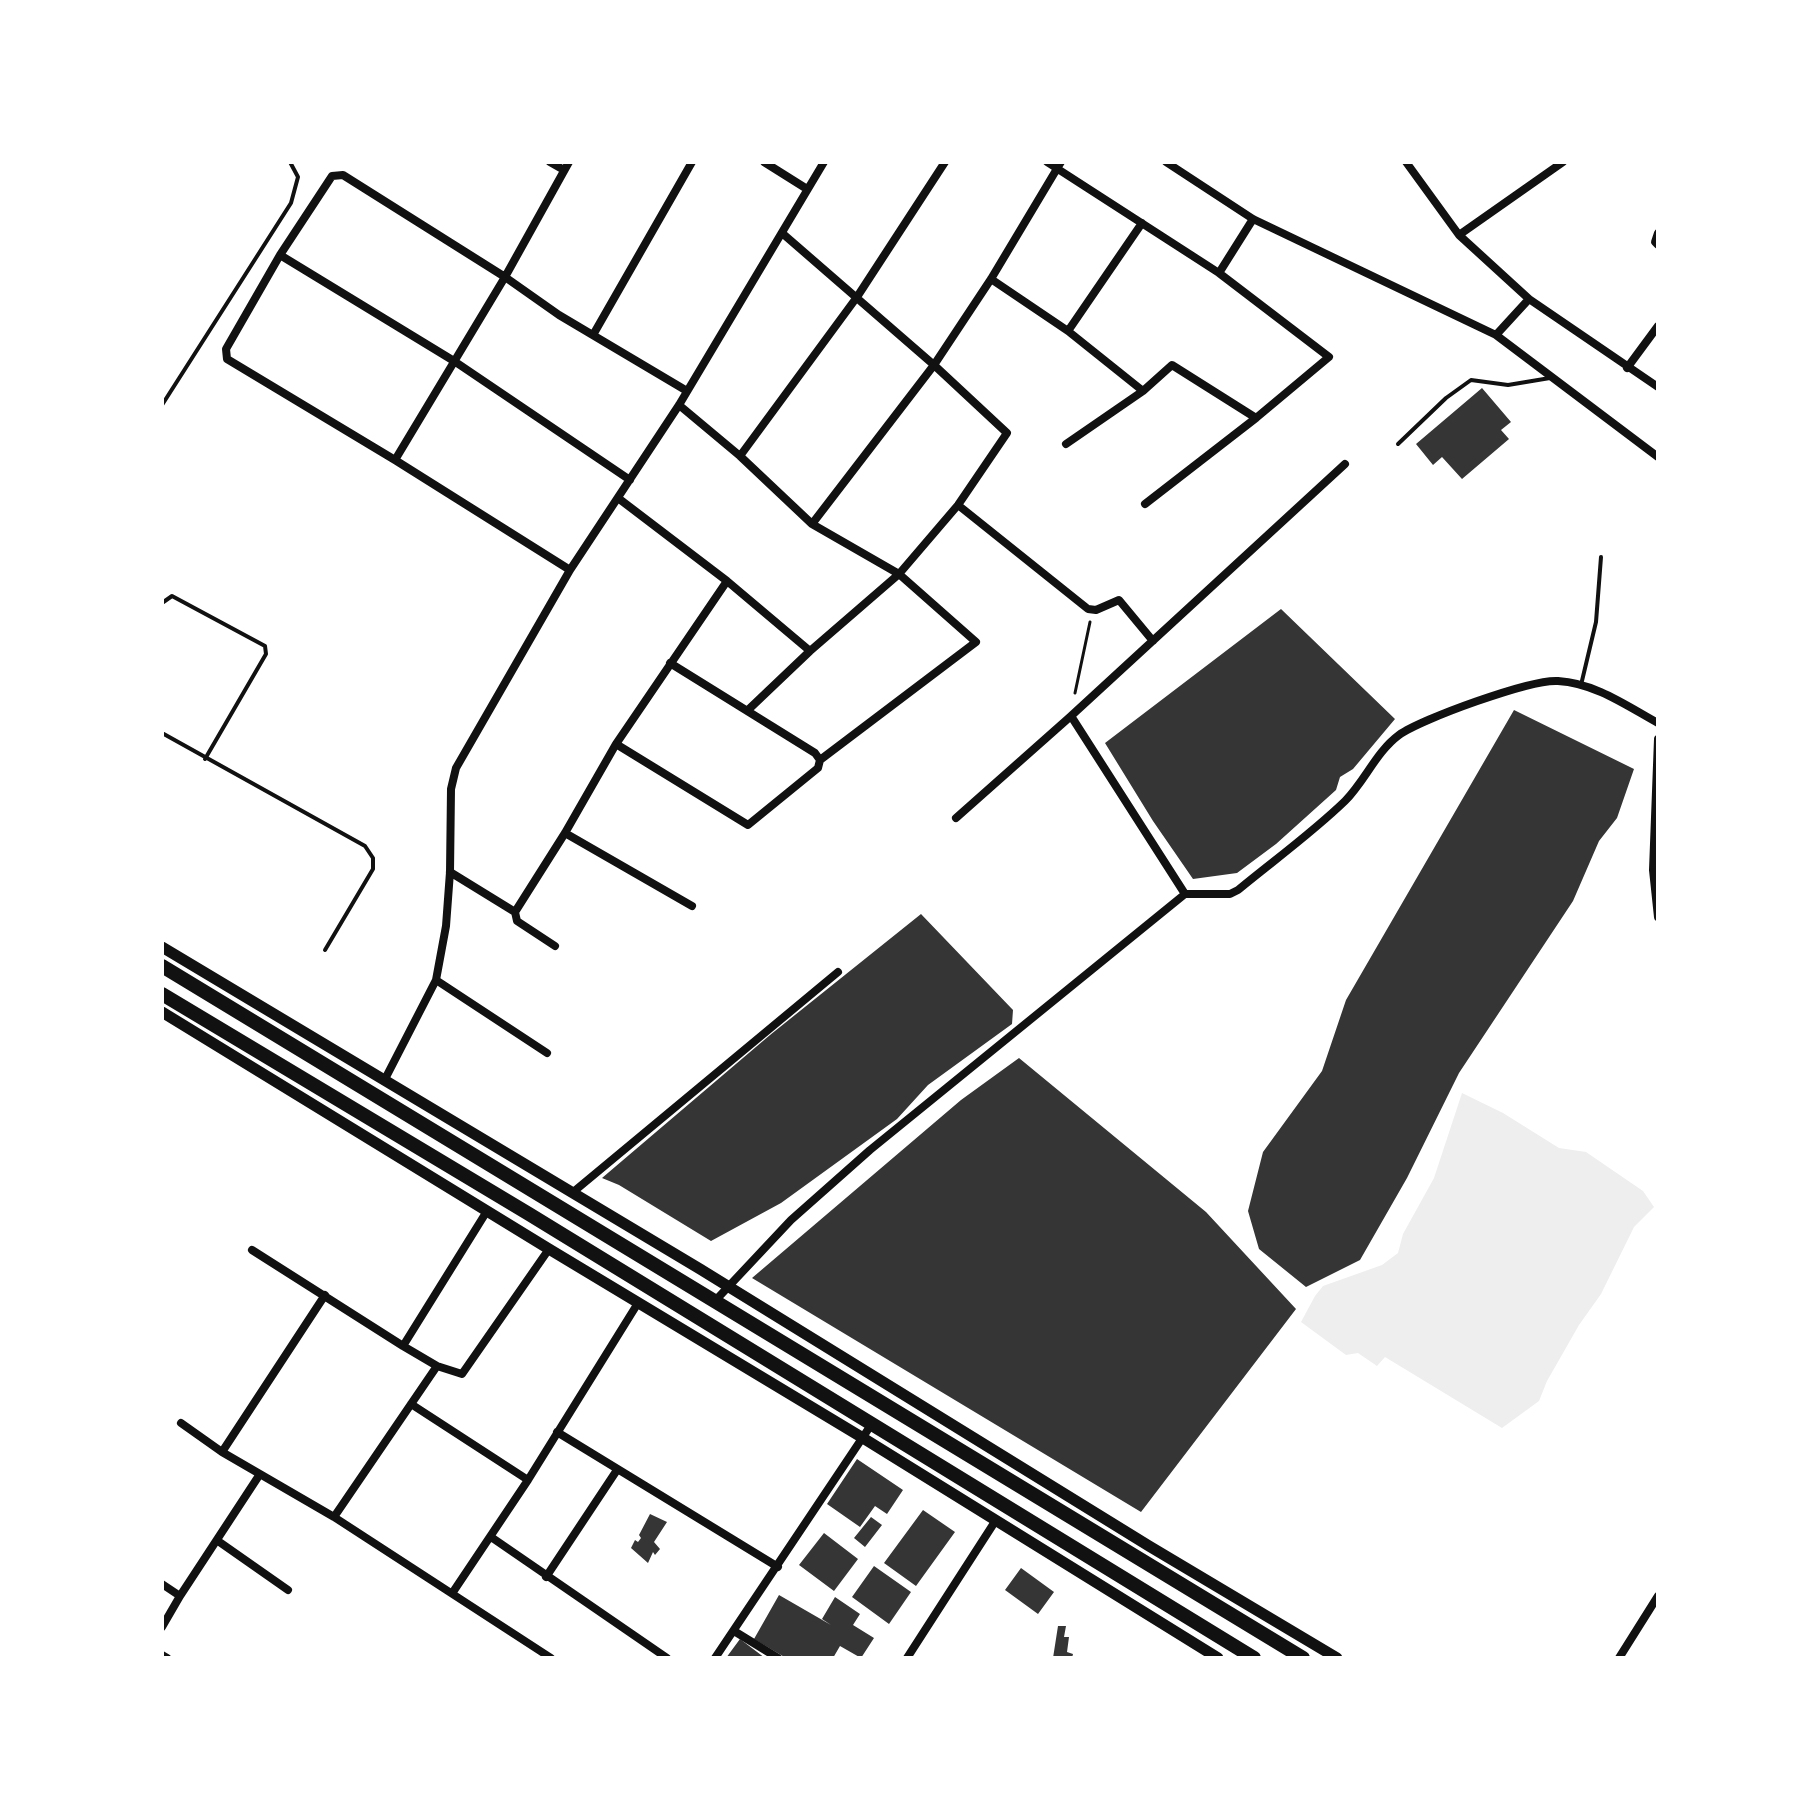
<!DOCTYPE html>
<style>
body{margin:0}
#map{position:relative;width:1820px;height:1820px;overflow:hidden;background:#fff;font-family:Jost,sans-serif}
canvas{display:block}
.frame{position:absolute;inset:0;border:164px solid #fff;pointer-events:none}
</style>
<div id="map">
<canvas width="1820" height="1820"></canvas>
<div class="frame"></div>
</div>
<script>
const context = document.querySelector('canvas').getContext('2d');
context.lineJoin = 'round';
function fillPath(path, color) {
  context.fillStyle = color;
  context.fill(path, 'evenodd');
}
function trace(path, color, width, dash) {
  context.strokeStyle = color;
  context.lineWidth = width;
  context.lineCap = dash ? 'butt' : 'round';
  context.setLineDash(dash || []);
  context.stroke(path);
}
fillPath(new Path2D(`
 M1462 1093 1503 1113 1559 1148 1586 1152 1643 1191 1654 1207 1634 1227 1601 1294 1579 1325 1547 1381 1539 1401 1502 1428 1385 1357 1377 1366 1358 1353 1346 1355 1301 1322 1315 1296 1323 1286 1382 1265 1398 1253 1403 1234 1434 1178Z`), '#eee');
fillPath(new Path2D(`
 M1482 388 1511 422 1501 430 1509 439 1462 479 1442 457 1433 465 1416 444Z
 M1281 609 1395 719 1353 769 1340 777 1336 790 1276 844 1237 873 1193 879 1153 821 1105 743Z
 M1514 710 1634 769 1617 818 1599 841 1573 901 1459 1073 1407 1178 1360 1260 1306 1287 1259 1249 1248 1211 1263 1152 1322 1071 1346 1000Z
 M921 914 1013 1010 1012 1024 928 1085 897 1119 781 1203 711 1241 619 1185 602 1178 770 1035Z
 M1019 1058 1206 1212 1296 1309 1141 1512 752 1278 961 1100Z
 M857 1459 903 1490 887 1514 875 1506 860 1527 827 1504Z
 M923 1510 955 1532 916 1586 884 1563Z
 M650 1514 667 1522 654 1542 660 1549 655 1555 653 1552 648 1563 631 1548 635 1540 638 1542 641 1538 639 1535Z
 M871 1517 882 1525 865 1547 854 1538Z
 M824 1533 858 1559 834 1591 799 1565Z
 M874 1566 911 1592 889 1624 852 1597Z
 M1021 1568 1054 1592 1038 1614 1005 1590Z
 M779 1595 831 1625 822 1619 835 1597 860 1614 853 1625 874 1638 861 1658 840 1646 833 1658H786L754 1639Z
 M1058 1626H1066L1064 1637H1069L1067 1652 1073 1654 1072 1658H1053Z
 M740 1639 765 1658H726Z`), '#353535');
trace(new Path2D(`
 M1075 693 1090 622`), '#111', 3);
trace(new Path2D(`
 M162 405 291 203 298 177 290 162
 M1398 444 1446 398 1471 380 1508 385 1550 378
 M162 603 172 596 265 646 266 654 205 759
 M1581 685 1596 622 1601 557
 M162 733 365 846 373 858V869L325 950`), '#111', 4);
trace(new Path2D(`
 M550 162 564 170
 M764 162 807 189
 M1047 162 1219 273 1329 357 1256 418 1145 504
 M1166 162 1253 219 1496 335 1658 457
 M1406 162 1459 235 1529 299 1658 387
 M1658 233 1655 242 1658 245
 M1459 235 1563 162
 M280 255 454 361 630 480
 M1219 273 1253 219
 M991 279 1068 331 1143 391
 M1068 331 1142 223
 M593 335 692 162
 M1496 335 1529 299
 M1627 368 1658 326
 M679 405 740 456 812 524 899 574 976 642 820 760
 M1066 444 1143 391 1172 365 1256 418
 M740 456 857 297 945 162
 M395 460 505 277 569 162
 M618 498 727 581 810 651
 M958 505 1088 609 1096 610 1119 600 1153 641
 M812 524 934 365 991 279 1061 162
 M570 570 395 460 227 359 226 349 280 255 332 176 343 175 505 277 559 315 687 391
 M748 710 810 651 899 574 958 505 1007 433 934 365 782 233
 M1658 739 1653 870 1658 917
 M616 744 748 825 818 768 820 760 815 753 670 663
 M956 818 1071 716
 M565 833 692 906
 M450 872 515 912 517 921 555 946
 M1185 894 1071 716 1345 464
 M515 912 565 833 616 744 727 581
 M436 980 547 1053
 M384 1081 436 980 446 926 450 872 451 789 456 768 570 570 679 405 824 162
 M572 1193 838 972
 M252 1250 403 1346 437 1366 462 1374 549 1249
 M714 1302 791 1220 870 1150 1185 894H1230L1238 890C1273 861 1312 833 1345 801 1365 781 1376 752 1399 735 1421 719 1531 679 1558 681 1595 683 1627 706 1658 723
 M403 1346 487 1211
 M411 1404 528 1480
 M181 1423 222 1452 334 1517 551 1658
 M557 1432 778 1567
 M222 1452 325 1295
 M334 1517 437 1366
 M491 1537 667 1658
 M218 1541 288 1590
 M546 1577 617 1470
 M162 1584 180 1596
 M453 1592 528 1480 638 1303
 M162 1627 180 1596 260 1474
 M734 1631 778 1658
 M162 1655 167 1658
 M715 1658 871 1425
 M907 1658 996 1520
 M1619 1658 1658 1596`), '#111', 8);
trace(new Path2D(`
 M162 947 700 1269 1149 1546 1337 1658
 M162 1012 549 1249 863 1438 1218 1658`), '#111', 11);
trace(new Path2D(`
 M162 966 1303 1658
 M162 994 529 1214 1254 1658`), '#111', 14);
</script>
